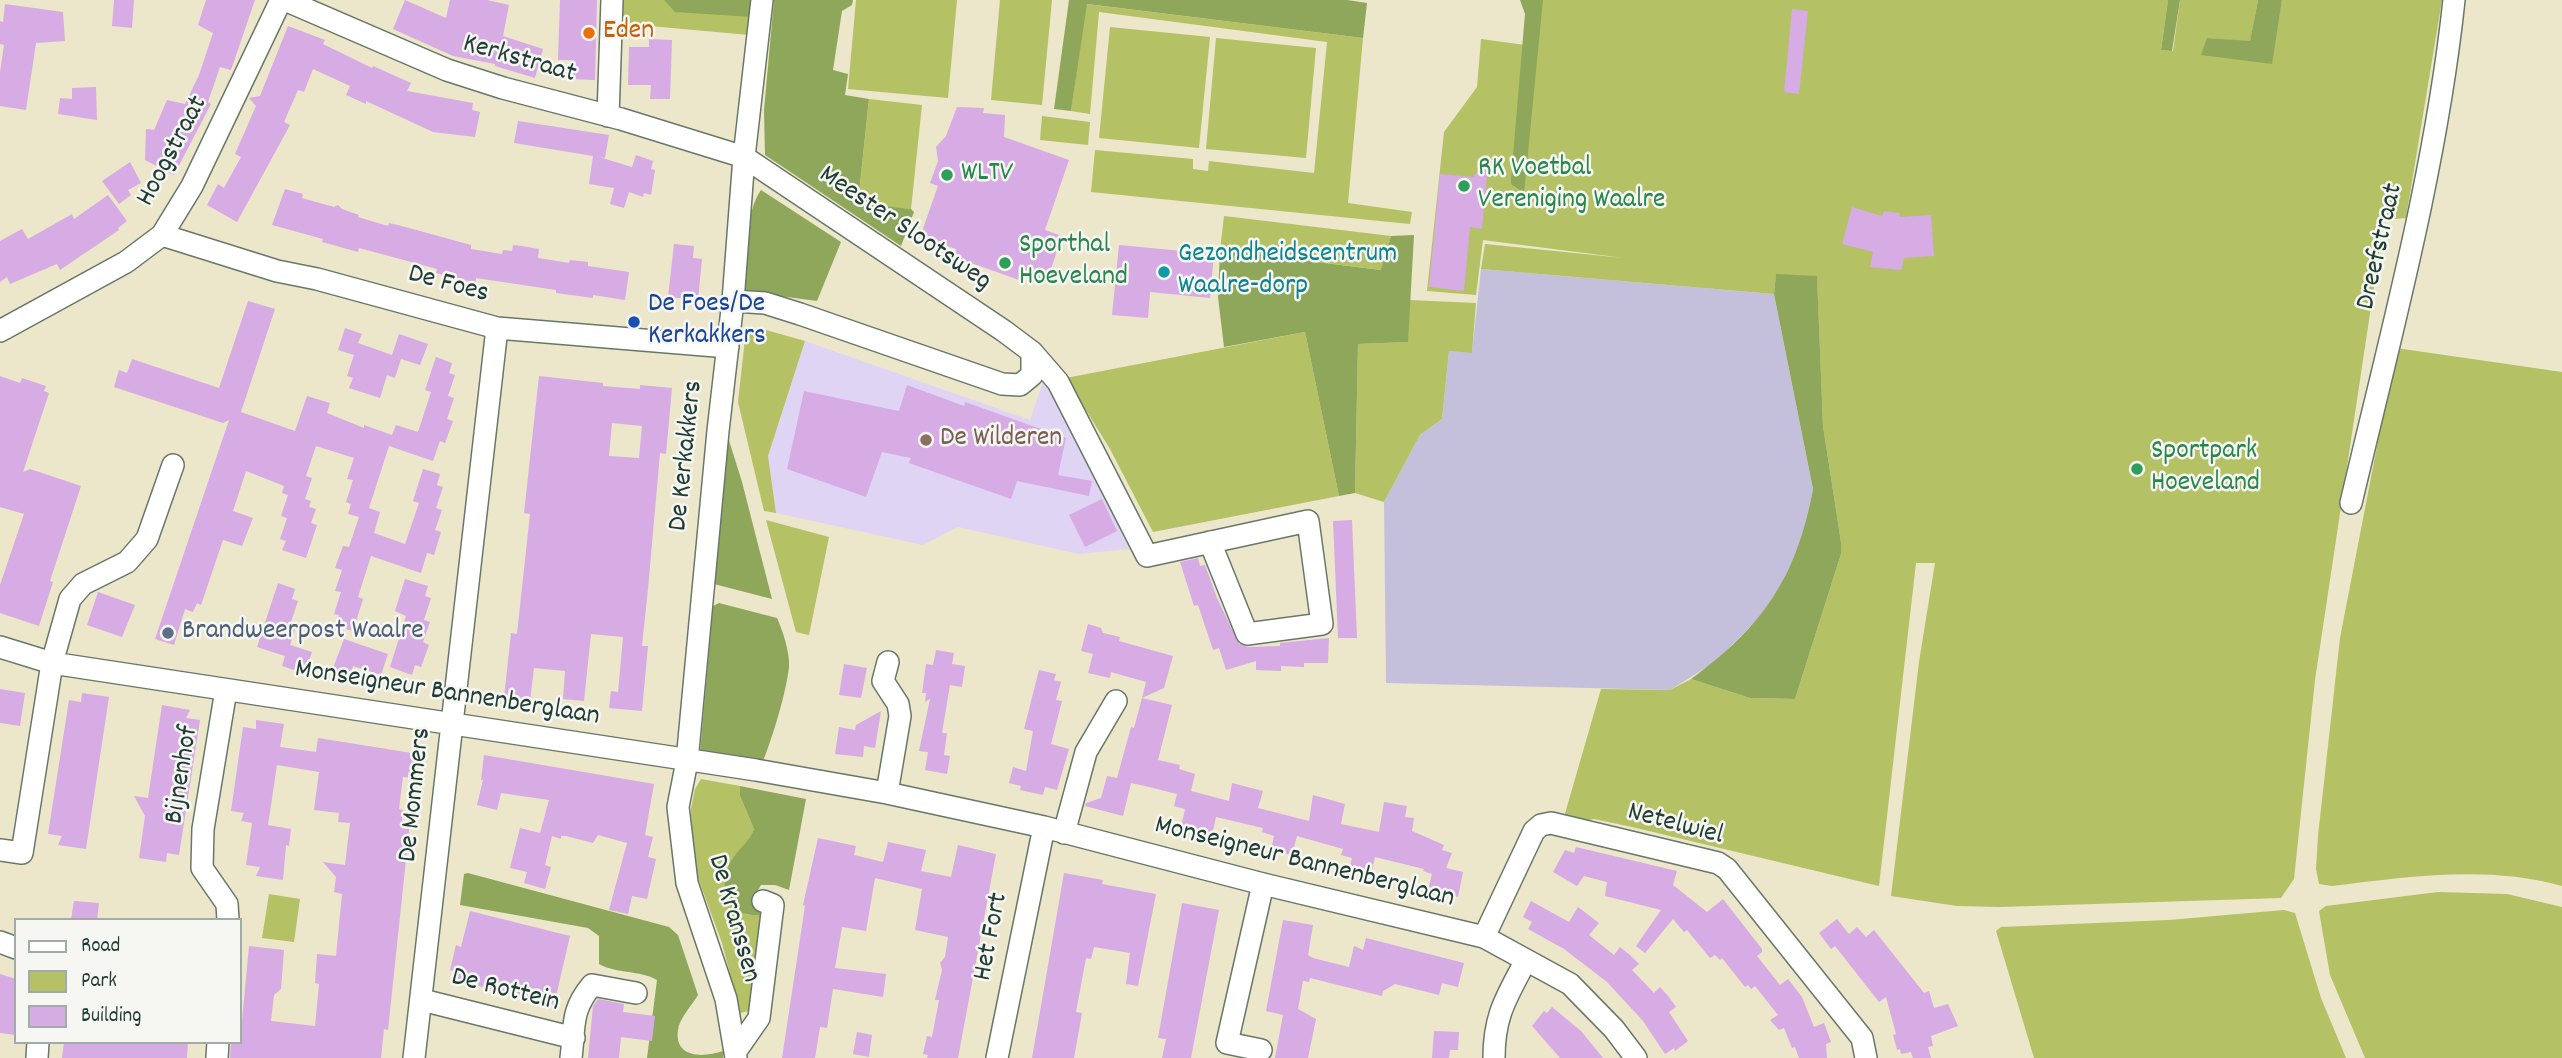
<!DOCTYPE html>
<style>
body{margin:0}
#map{position:relative;width:2562px;height:1058px;overflow:hidden;background:#ece6ca;font-family:Dekko,sans-serif}
canvas{display:block}
.legend{position:absolute;left:14px;top:918px;width:228px;height:126px;box-sizing:border-box;background:#f6f6f2;border:2px solid #a0aca6;margin:0;padding:9px 12px;list-style:none;font-size:21px;color:#1f3d34}
.legend li{display:flex;align-items:center;gap:14px;height:35px}
.legend b{width:35px;border:2px solid #a0aca6}
</style>
<div id="map">
<canvas width="2562" height="1058"></canvas>
<ul class="legend">
<li><b style="height:9px;background:#fff"></b>Road</li>
<li><b style="height:19px;background:#b4c164"></b>Park</li>
<li><b style="height:19px;background:#d7abe3"></b>Building</li>
</ul>
</div>
<script>
const context = document.querySelector('canvas').getContext('2d');
context.lineJoin = 'round';
function fillPath(path, color) {
  context.fillStyle = color;
  context.fill(path, 'evenodd');
}
function trace(path, color, width, dash) {
  context.strokeStyle = color;
  context.lineWidth = width;
  context.lineCap = dash ? 'butt' : 'round';
  context.setLineDash(dash || []);
  context.stroke(path);
}
function drawText(font, color, halo, rows, align = 'center') {
  context.font = font + ' Dekko,sans-serif';
  context.lineWidth = 5;
  context.setLineDash([]);
  context.textBaseline = 'middle';
  context.strokeStyle = halo;
  context.fillStyle = color;
  for (const [text, x, y, turn = 0] of rows) {
    context.save();
    context.translate(x, y);
    context.rotate((+turn || 0) * Math.PI / 180);
    context.textAlign = isNaN(turn) ? turn : align;
    if (halo) context.strokeText(text, 0, 0);
    context.fillText(text, 0, 0);
    context.restore();
  }
}
fillPath(new Path2D(`
 M805 341 1030 420 1043 382 1052 385 1129 549 1079 554 958 527 923 545 776 513 768 456Z`), '#e0d4f4');
fillPath(new Path2D(`
 M1481 269 1774 294 1813 489 1807 520 1796 555 1777 592 1760 617 1715 662 1670 690 1386 683 1384 502 1420 435 1442 419 1449 351 1472 352Z`), '#c4c0db');
fillPath(new Path2D(`
 M617 0H753L749 35 617 23Z
 M856 0H957L948 98 848 89Z
 M1000 0H1052L1042 105 991 100Z
 M1531 0H2168L2161 50 2173 51 2180 0H2258L2250 42 2207 38 2271 64 2282 0H2442L2406 218 2384 220 2315 680 2294 879 2281 898 2000 907 1957 906 1891 896 1919 662 1935 563H1916L1879 886 1632 827 1594 819 1579 822 1564 817 1601 689 1670 690 1691 679 1750 698 1795 699 1841 554V542L1823 426 1817 280 1776 275 1774 294 1481 269 1485 244 1624 258 1483 240 1476 295 1427 291 1444 132 1477 87 1481 39 1525 45Z
 M1086 4 1363 38 1348 203 1412 212 1410 224 1091 192 1095 150 1193 159V169L1208 171 1209 161 1314 173 1327 42 1099 12 1090 114 1071 111Z
 M1110 27 1210 37 1199 148 1099 138Z
 M1216 38 1316 48 1306 158 1206 149Z
 M869 99 922 105 911 209 858 204Z
 M1042 116 1090 122 1088 145 1040 140Z
 M1224 216 1391 236 1382 270 1220 250Z
 M1409 300 1476 303 1472 353 1449 351 1442 419 1420 435 1384 502 1355 493 1358 344 1407 342Z
 M746 330H766L805 341 768 456 776 513 764 511 738 402Z
 M1305 332 1339 496 1153 532 1110 449 1066 378Z
 M2396 348 2562 372V886C2487 865 2407 877 2332 886L2319 884 2316 869 2318 836 2340 638Z
 M766 520 829 537 809 635 796 632Z
 M701 779 740 786V796L754 829 750 840 732 859 745 914 764 916 754 1002 749 1011 740 1013 722 943 695 870 692 844 691 809 695 789Z
 M2438 892 2507 894 2562 907V1058H2365L2330 975 2319 911 2326 906Z
 M269 894 300 899 294 942 262 938Z
 M2284 910 2295 913 2321 998 2346 1058H2034L1996 931 2001 927 2169 920Z`), '#b4c164');
fillPath(new Path2D(`
 M664 0H754L752 17 675 12Z
 M774 0H853L852 5 842 11 833 70 848 74 845 95 869 99 858 203 911 209 914 212 901 246 765 155 764 110Z
 M1069 0H1347L1367 3 1363 38 1087 4 1071 111 1054 109Z
 M1520 0H1543L1524 193 1511 184V179L1525 14Z
 M2168 0H2180L2172 51 2161 50Z
 M2258 0H2282L2272 64 2201 55 2207 38 2250 41Z
 M761 190 841 242 817 301 742 291C745 264 745 212 761 190Z
 M1414 235 1408 342 1358 344 1355 493 1339 496 1305 332 1224 347 1218 297 1220 250 1381 270 1391 236Z
 M1776 274 1817 276 1823 426 1841 542V554L1795 699 1750 698 1691 679C1763 627 1797 576 1813 489L1774 294Z
 M727 434 742 482 772 599 714 584Z
 M719 603 777 618C783 631 790 653 789 667 786 694 772 739 762 764L700 753 713 606Z
 M740 786 806 799 789 890 775 885H761L754 897 759 912 764 916C755 915 740 915 732 908 720 897 725 873 731 861 738 849 749 843 754 829L740 796Z
 M468 873 669 927 678 935 698 995C692 1005 679 1019 678 1030 674 1058 703 1058 723 1051V1058H647L657 980C640 970 617 974 599 964V936L588 928 460 905 464 874Z`), '#8fa75a');
fillPath(new Path2D(`
 M114 0H134L132 28 112 26Z
 M206 0H255L231 70 220 67 208 102 211 104 174 175 145 160 146 129 154 130 167 100 185 104 199 75 213 33 198 25Z
 M405 0 446 18 450 0H487L509 5 503 36 543 49 535 78 495 66V64L453 56 393 29Z
 M560 0H597L595 80 570 79 571 60H558Z
 M5 4 63 12 65 41 36 43 26 110 0 106V72L4 45 0 44V21L3 22Z
 M1792 9 1808 11 1799 94 1784 92Z
 M288 26 325 40 323 44 372 68 373 66 411 83 407 91 473 103 472 110 480 112 475 137 433 132 366 101V104L346 95 350 86 313 69 304 92 298 90 284 122 290 125 237 222 207 205 218 184 224 188 241 157 235 154 256 106 249 98 260 96Z
 M649 39 672 40 670 99H650L651 85H628L629 47H649Z
 M96 87 97 120 58 114 60 98 72 99V88Z
 M957 107 984 108 983 113 1005 115 1004 137 1069 160 1045 230 1062 236 1047 281 1022 272 1019 280 1008 276 954 257 956 249 920 237 938 186 930 183 938 161 936 147 946 136Z
 M518 121 609 135 605 158 599 157 632 167 636 155 653 161 651 169 655 170 651 195 644 193 643 197 629 192 624 208 610 204 614 188 589 184 593 156 514 143Z
 M1489 154 1482 229 1470 227 1464 291 1429 287 1440 174 1473 177Z
 M130 162 141 183 128 190 131 195 119 204 102 181Z
 M285 189 303 194 302 198 334 207 338 205 342 209 359 215 358 217 388 226 389 223 398 225 471 245V249L502 254 503 250 512 251 513 245 522 246 539 249 538 258 569 263 570 260 588 262V266L629 272 625 300 593 295V298L556 293V290L476 278V282L462 280 436 273 437 269 389 256 359 248 358 252 322 242 323 239 272 225Z
 M108 195 127 221 118 228 119 230 60 270 57 264 10 284 7 277 0 282V241L22 229 28 239 72 214 74 219Z
 M1852 207 1882 216 1884 211 1899 213 1900 217 1931 215 1934 256 1904 258 1901 270 1870 267 1873 252 1842 244Z
 M674 244 694 246 693 258 702 259 698 300 668 297Z
 M1119 245 1214 254 1210 298 1150 292 1148 318 1112 315Z
 M248 301 275 309 241 412 295 431 307 396 330 403 327 413 364 428V425L392 435 396 425 418 432 431 392 425 390 436 357 452 363 449 373 455 375 448 396 454 398 447 419 453 421 445 443 440 441 433 461 389 446 369 508 380 512 374 533 405 544 419 503 413 501 423 469 440 474 437 485 443 487 436 508 442 510 435 530 441 532 434 555 427 553 421 573 371 556 358 597 363 599 353 631 336 626 339 615 334 614 341 592 335 591 342 570 335 568 343 546 349 547 359 517 348 514 351 504 346 502 353 480 347 479 354 458 316 446 306 476 312 478 305 499 311 501 309 507 316 509 311 523 317 525 306 558 282 550 286 541 280 539 287 518 281 516 288 495 282 493 284 486 246 471 233 511 253 518 242 546 223 540 201 605 197 603 193 612 185 609 174 645 155 639 229 420 223 423 114 387 119 370 127 373 132 359 219 388Z
 M345 328 362 334 358 343 392 355 399 334 428 344 420 365 401 359 395 378 387 375 380 398 349 388 353 378 347 376 354 355 338 350Z
 M0 376 20 383 22 378 46 386 44 391 49 393 23 472 30 469 81 486 50 581 53 582 39 626 0 613V585L24 514 0 507Z
 M539 376 603 383V386L640 389V385L672 388 666 454 660 453 648 589 642 646H648L642 711 609 708 611 691 618 692 623 637 591 634 584 701 563 699 565 671 534 668 530 701 504 698 511 633 517 634 524 569 530 514 524 513ZM612 423 642 426 639 458 609 456Z
 M907 385 964 406 965 402 1066 438 1058 475 1092 481 1089 496 1017 481 1011 499 909 463 911 458 882 452 866 497 787 469 804 391 899 411Z
 M1102 499 1117 531 1085 547 1069 515Z
 M1352 520 1357 638H1338L1333 521Z
 M1198 558 1200 566 1205 565 1217 598 1239 644 1248 647 1280 646V643L1329 638 1328 663H1304V667L1281 666V671L1256 670V661L1226 670 1219 648 1213 650 1198 605 1194 606 1180 562Z
 M405 579 428 586 425 596 431 598 424 620 430 622 423 642 429 645 421 667 415 665 412 675 390 667 406 616 395 611Z
 M278 583 295 589 292 599 298 601 291 622 297 624 290 645 312 652 305 674 282 666 285 656 257 647Z
 M98 592 135 605 122 637 87 625Z
 M1088 624 1101 628 1103 633 1120 637 1119 641 1173 656 1164 688 1142 698 1146 682 1111 672 1110 678 1088 673 1093 654 1081 651Z
 M344 639 388 654 381 675 353 666 350 677 332 671Z
 M936 650 954 653 952 664 965 666 962 687 950 685 942 733H947L944 755 950 756 947 774 925 770 928 752 919 751 930 699 925 702 926 693H922L926 664 933 665Z
 M844 664 867 668 861 698 839 695Z
 M1039 670 1056 674 1054 680 1061 682 1056 700 1062 701 1051 744 1069 749 1057 790 1045 787 1043 795 1020 790 1021 786 1009 783 1013 767 1026 771 1033 731 1024 729Z
 M0 689 25 693 20 726 0 723Z
 M82 693 109 697 86 849 58 845 62 836 48 834 69 700 81 702Z
 M1142 698 1172 705 1158 760 1180 765 1179 769 1195 774 1191 791 1229 801 1232 783 1263 791 1258 808 1309 821 1313 795 1345 804 1341 824 1379 832 1384 802 1407 806 1405 817 1414 818 1412 831 1444 845 1442 850 1452 853 1446 868 1463 872 1458 897 1428 890 1432 874 1423 871 1424 869 1375 857 1371 875 1349 870 1352 858 1341 855 1343 849 1297 836 1292 855 1271 850 1274 836 1262 832 1263 828 1216 817 1212 835 1181 827 1185 809 1174 806 1177 794 1145 786 1131 783 1123 816 1085 806 1086 803 1101 798 1107 776 1117 778 1131 727 1134 728Z
 M162 705 190 710 186 718 200 720 179 855 167 853 166 862 139 858 145 816 134 796 148 798Z
 M881 711 875 748 864 746 863 757 835 754 839 727 855 730 856 725Z
 M256 720 284 724 280 747 316 752 318 738 418 754 414 778 403 777 399 809 403 810 402 821 410 822 388 1030 384 1029 381 1058H230L231 1042H240L249 946 284 950 281 989 274 995 271 1021 315 1026 319 984 315 983 317 954 336 956 342 894 334 892 336 877 323 862 345 865 350 823 338 822 339 813 314 810 319 772 277 765 268 825 291 829 289 846 286 845 283 880 256 876 260 867 246 865 252 823 241 821 244 813 231 811 243 727 256 729Z
 M484 755 654 784 645 835 653 837 648 857 656 859 647 899 632 896 628 914 609 910 627 843 598 835 593 843 566 836H561V839L552 836 545 865 551 867 545 889 524 883 527 872 510 868 520 828 540 833 549 800 501 793 497 810 477 805 483 780H481Z
 M818 838 856 846 854 855 883 862 888 842 926 850 921 871 951 877 958 845 996 854 958 1058H927L928 1055 923 1054 927 1036 932 1037 939 1000H935L942 970 940 963 945 957 948 937 915 930 922 889 875 878 866 931 842 927 835 968 886 974 883 997 833 989 827 1028 820 1027 815 1058H782L805 906 803 905Z
 M1576 847 1677 871 1673 885 1707 912 1723 899 1762 949V952L1757 956 1780 985 1788 979 1802 997 1814 1027 1824 1023 1831 1042 1826 1044 1827 1058H1799L1795 1047 1792 1048 1784 1028 1779 1030 1770 1020 1778 1015 1755 986 1751 989 1748 985 1745 987 1722 958 1720 960 1715 955 1710 958 1687 930 1684 932 1673 919 1645 953 1636 946 1661 910 1605 896 1607 882 1584 876 1577 886 1553 872 1565 850 1574 853Z
 M1064 873 1103 880 1102 884 1156 894 1138 986 1126 984 1130 953 1094 947 1091 959 1086 958 1076 1012 1082 1013 1074 1058H1032Z
 M74 901 99 903 97 920H71Z
 M1531 901 1569 922 1578 907 1599 923 1589 935 1614 955 1620 947 1630 955 1639 964 1632 970 1654 993 1660 987 1669 997 1676 1007 1669 1012 1688 1041 1675 1051 1674 1048 1665 1054 1643 1021 1607 982 1564 949 1528 929 1532 922 1523 917Z
 M1182 903 1219 910 1191 1058H1162L1166 1039 1158 1038Z
 M470 911 570 936 554 1005 455 980 457 972 450 970 456 945 461 947Z
 M1837 919 1849 934 1857 927 1866 937 1874 930 1924 993 1929 991 1934 1008 1948 1004 1958 1026 1931 1036 1933 1046 1928 1047 1931 1058H1913L1911 1052 1901 1054 1900 1049 1897 1050 1893 1035 1896 1034 1886 997 1879 1002 1835 946 1831 949 1819 933Z
 M1283 920 1313 925 1308 955 1313 958 1349 967 1354 946 1363 950 1366 938 1464 963 1458 987 1442 983 1439 995 1395 984 1383 991 1382 996 1310 978 1309 982 1303 981 1298 1009 1316 1019 1308 1058H1275L1283 1015 1266 1011Z
 M0 974 16 979V1035L0 1033Z
 M598 999 624 1004 623 1012 655 1016 652 1041 621 1037 619 1058H588L593 1006Z
 M1552 1007 1581 1031 1603 1058H1560L1532 1026 1544 1011 1547 1013Z
 M1434 1031 1459 1032 1458 1050H1450L1449 1058H1432Z
 M857 1032 872 1035 869 1057 853 1054Z
 M64 1042H188L187 1058H62Z`), '#d7abe3');
const street = new Path2D(`
 M285 0 447 70 503 88 621 119 744 157 1004 331 1032 352 1058 382 1147 556 1308 521 1322 624 1247 634 1210 542
 M608 116 612 0
 M162 235 277 271 317 279 497 328 728 347
 M733 301 765 303 800 314 1002 384 1020 385 1032 375V352
 M0 331 126 262 162 235 192 186 281 0
 M2351 503C2390 337 2436 170 2454 0
 M0 647 52 663 756 770 887 793 1044 827 1263 884 1484 937 1570 984 1614 1029 1636 1058
 M226 690 203 829 202 868 227 904 228 920
 M887 793 900 716 898 704 883 681 888 662
 M1064 833 1086 752 1116 701
 M0 850 22 853 52 663 70 599 83 584 127 562 147 539 173 465
 M1484 937 1534 831 1541 825 1551 823 1718 863 1727 869 1862 1038 1866 1058
 M0 942 16 948
 M422 1000 574 1038
 M1261 1050 1227 1043 1263 884
 M736 1051 759 1018 773 905 763 901
 M37 1058 38 1042
 M217 1058 218 1042
 M414 1058 497 328
 M571 1058C575 1027 570 1011 592 985L636 993
 M736 1058 726 999 687 883 678 807 687 761 718 431 733 301 744 157 762 0
 M997 1058 1044 827
 M1494 1058C1494 1014 1507 997 1526 960`);
trace(street, '#677868', 24);
trace(street, '#fff', 21);
for (const [x, y, r, color] of [
 [589,33,7,"#e8710a"],
 [947,175,7,"#2e9e5b"],
 [1464,186,7,"#2e9e5b"],
 [1005,263,7,"#2e9e5b"],
 [1164,272,7,"#0f9aa8"],
 [634,322,7,"#1a4fb4"],
 [926,440,7,"#8d6e63"],
 [2137,469,7,"#2e9e5b"],
 [168,633,7,"#5c6f8a"]
]) {
  const dot = new Path2D();
  dot.arc(x, y, r, 0, 2 * Math.PI);
  context.fillStyle = color;
  context.fill(dot);
  trace(dot, '#f6f6f2', 2.5);
}
drawText('28px', '#c56008', '#f6f6f2', [
 ["Eden",603,33]
], 'left');
drawText('28px', '#1f3d34', '#f6f6f2', [
 ["Kerkstraat",519,61,16],
 ["Hoogstraat",174,152,-62],
 ["Meester Slootsweg",904,230,34],
 ["Dreefstraat",2382,247,-77],
 ["De Foes",448,286,15],
 ["De Kerkakkers",688,456,-84],
 ["Monseigneur Bannenberglaan",447,695,9],
 ["Bijnenhof",184,775,-81],
 ["De Mommers",417,795,-84],
 ["Netelwiel",1675,826,15],
 ["Monseigneur Bannenberglaan",1304,864,14],
 ["De Kranssen",732,919,74],
 ["Het Fort",993,937,-79],
 ["De Rottein",505,992,14]
]);
drawText('28px', '#27864d', '#f6f6f2', [
 ["RK Voetbal",1478,170],
 ["Vereniging Waalre",1478,202],
 ["WLTV",961,175],
 ["Sporthal",1019,247],
 ["Hoeveland",1019,279],
 ["Sportpark",2151,453],
 ["Hoeveland",2151,485]
], 'left');
drawText('28px', '#0d838f', '#f6f6f2', [
 ["Gezondheidscentrum",1178,256],
 ["Waalre-dorp",1178,288]
], 'left');
drawText('28px', '#164399', '#f6f6f2', [
 ["De Foes/De",648,306],
 ["Kerkakkers",648,338]
], 'left');
drawText('28px', '#785e54', '#f6f6f2', [
 ["De Wilderen",940,440]
], 'left');
drawText('28px', '#4e5e75', '#f6f6f2', [
 ["Brandweerpost Waalre",182,633]
], 'left');
</script>
